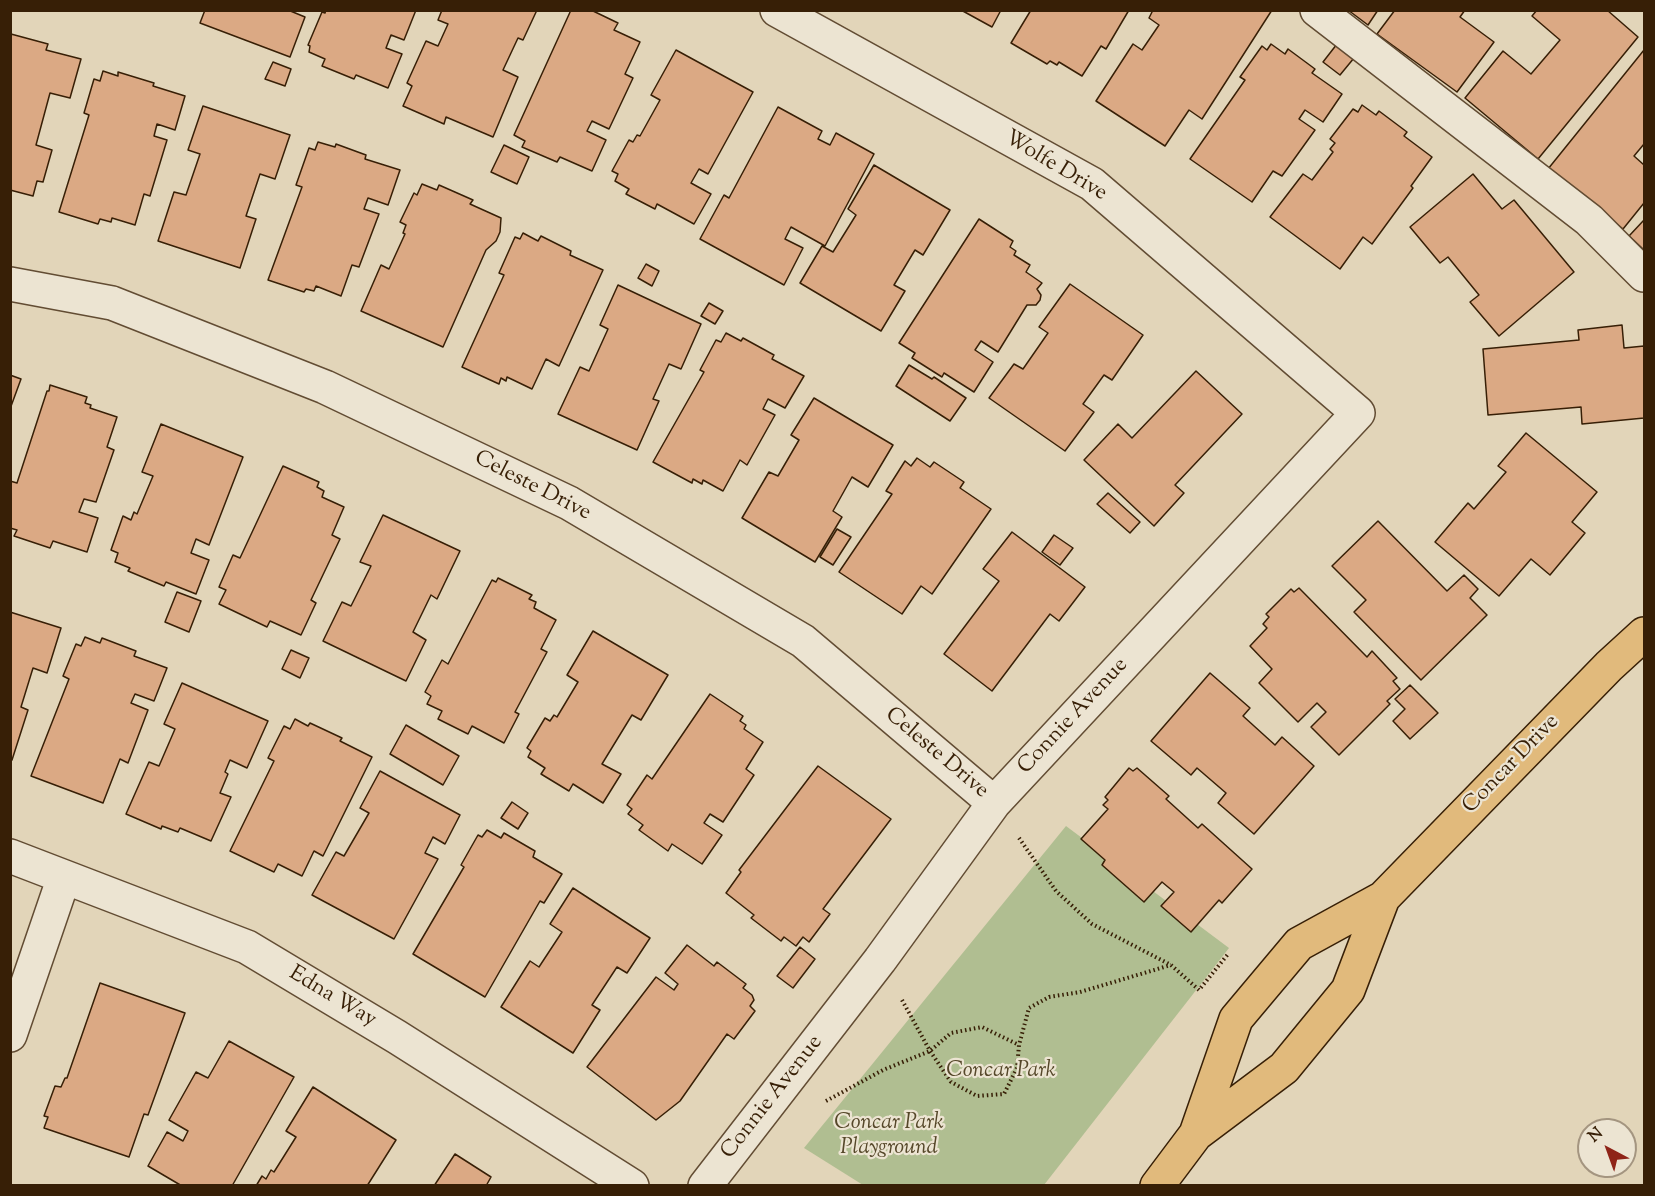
<!DOCTYPE html>
<style>
body{margin:0}
#map{position:relative;width:1655px;height:1196px;overflow:hidden;background:#e2d5b9;font-family:"Sorts Mill Goudy",serif}
canvas{display:block}
.frame{position:absolute;inset:0;border:12px solid #371f06;pointer-events:none}
.north{position:absolute;left:1577px;top:1118px;width:60px;height:60px;box-sizing:border-box;background:#ece4d2;border:2px solid #a49580;border-radius:50%;rotate:319deg;font-size:16px;font-weight:700;line-height:24px;text-align:center;color:#371f06}
.north::after{content:'';display:block;margin:auto;width:21px;height:27px;background:#8f2418;clip-path:polygon(50% 0,100% 100%,50% 72%,0 100%)}
</style>
<div id="map">
<canvas width="1655" height="1196"></canvas>
<div class="frame"></div>
<div class="north">N</div>
</div>
<script>
const context = document.querySelector('canvas').getContext('2d');
context.lineJoin = 'round';
function fillPath(path, color) {
  context.fillStyle = color;
  context.fill(path, 'evenodd');
}
function trace(path, color, width, dash) {
  context.strokeStyle = color;
  context.lineWidth = width;
  context.lineCap = dash ? 'butt' : 'round';
  context.setLineDash(dash || []);
  context.stroke(path);
}
function drawText(font, color, halo, rows, align = 'center') {
  context.font = font + ' "Sorts Mill Goudy",serif';
  context.lineWidth = 4.5;
  context.setLineDash([]);
  context.textBaseline = 'middle';
  context.strokeStyle = halo;
  context.fillStyle = color;
  for (const [text, x, y, turn = 0] of rows) {
    context.save();
    context.translate(x, y);
    context.rotate((+turn || 0) * Math.PI / 180);
    context.textAlign = isNaN(turn) ? turn : align;
    if (halo) context.strokeText(text, 0, 0);
    context.fillText(text, 0, 0);
    context.restore();
  }
}
fillPath(new Path2D(`
 M1066 826 1229 948 1044 1185H863L804 1148Z`), '#b0be91');
const building = new Path2D(`
 M205 10H288L305 17 290 57 200 23Z
 M326 10H416L404 40 391 35 386 48 402 54 388 88 356 75 354 79 322 66 325 59 309 52 310 46 308 45 322 12 325 13Z
 M442 10H537L523 40 518 38 503 70 518 77 493 137 446 117 444 124 403 106 412 86 407 83 426 41 438 46 448 24 438 20Z
 M571 10H591L618 23 614 30 640 42 625 74 633 78 609 129 592 121 587 131 606 140 592 171 560 157 557 162 522 147 525 141 514 135Z
 M961 10H1001L992 27Z
 M1031 10H1129L1106 49 1101 46 1082 76 1059 62 1057 65 1050 61 1047 64 1011 43Z
 M1153 10H1272L1202 119 1189 110 1165 146 1096 101 1133 44 1142 50 1159 25 1149 18Z
 M1348 10H1378L1368 25Z
 M1395 10H1465L1460 17 1494 42 1457 92 1377 34Z
 M1537 10H1607L1638 37 1538 159 1465 98 1503 51 1531 74 1560 40 1532 16Z
 M11 34 48 44 46 50 81 59 70 98 50 93 36 145 52 150 43 182 37 181 33 196 10 190Z
 M1271 44 1285 54 1288 49 1315 69 1312 73 1342 94 1323 122 1305 110 1299 119 1315 130 1282 176 1273 171 1252 202 1190 159 1245 80 1240 77 1262 46 1267 50Z
 M1337 44 1354 58 1340 75 1323 62Z
 M676 50 753 92 708 174 699 169 691 183 711 194 694 224 657 204 655 209 626 194 629 189 615 181 618 174 612 171 629 140 633 142 637 135 640 136 660 100 651 95Z
 M1644 50V144L1634 156 1644 165V203L1623 229 1548 169Z
 M273 62 291 69 285 86 265 79Z
 M103 71 118 76V72L154 83 153 86 185 96 175 130 157 124 154 136 167 140 150 196 144 194 135 225 112 218 111 222 100 219 98 224 59 212 89 115 84 113 94 79 100 81Z
 M1362 105 1376 115 1379 111 1407 132 1404 136 1432 157 1411 186 1413 188 1372 244 1363 237 1340 269 1270 217 1303 174 1312 180 1333 152 1330 149 1335 143 1330 139 1353 109 1358 112Z
 M203 106 290 135 275 179 260 174 246 216 256 219 240 268 158 241 174 192 186 195 200 154 188 150Z
 M778 107 822 131 818 139 830 145 836 133 874 154 825 246 791 227 785 239 803 248 784 285 700 239 724 195 729 198Z
 M318 142 335 147 336 144 366 155 365 159 400 170 388 205 368 198 364 209 379 214 359 267 352 265 341 296 316 286 314 291 306 289 304 292 268 280 302 187 296 185 309 148 315 150Z
 M504 145 529 157 517 184 491 172Z
 M874 165 950 210 923 255 915 250 894 285 905 291 881 331 800 283 822 246 833 252 856 215 848 209Z
 M1473 174 1502 209 1514 200 1574 272 1499 336 1470 302 1479 295 1448 257 1440 263 1410 227Z
 M422 184 437 190 439 185 473 200 470 204 501 218 500 232 496 241 486 250 443 347 361 311 381 265 389 269 405 234 403 233 406 225 400 222 414 193 417 195Z
 M979 219 1013 241 1010 247 1016 251 1014 255 1030 265 1026 272 1042 283 1037 289 1041 295 1040 300 1036 305H1027L998 352 981 341 975 350 993 362 974 392 944 373 942 377 912 358 915 353 899 343Z
 M1644 220V250L1629 236Z
 M523 233 538 241 541 236 571 251 570 255 603 270 559 366 546 359 532 389 507 377 506 381 501 378 499 384 462 367 504 275 499 273 515 237 520 239Z
 M646 264 659 271 652 286 638 278Z
 M1070 284 1143 335 1112 380 1104 375 1083 404 1094 412 1065 451 989 398 1014 364 1023 369 1048 333 1039 327Z
 M618 285 701 324 681 369 669 364 653 399 659 401 637 450 558 414 580 367 589 371 608 329 600 325Z
 M709 303 723 311 715 324 701 316Z
 M1622 325 1624 348 1644 346V418L1582 424 1581 407 1488 415 1483 349 1579 340 1578 330Z
 M726 333 741 341 743 338 774 355 772 359 804 376 785 408 768 399 763 409 775 415 747 465 740 460 723 491 703 480 702 484 693 479 692 483 653 462 704 372 700 370 716 340 721 342Z
 M909 365 932 379 934 377 966 398 950 421 896 386Z
 M1196 371 1242 414 1175 485 1184 493 1154 526 1084 460 1118 424 1132 438Z
 M10 375 21 379 10 409Z
 M50 385 87 397 85 403 91 405 90 408 117 417 107 447 114 450 96 502 84 499 79 512 98 518 87 552 53 541 50 548 14 536 17 530 10 528V481L17 483 47 391H49Z
 M814 398 893 445 868 487 852 477 833 511 842 517 815 562 742 518 769 472 778 476 799 440 791 435Z
 M161 424 243 457 209 545 196 539 191 553 209 560 196 594 166 582 164 586 128 571 130 568 115 562 118 553 111 550 123 516 131 520 134 512 137 514 153 476 142 472Z
 M1526 433 1597 492 1572 522 1585 533 1550 575 1531 559 1499 596 1435 542 1468 503 1474 509 1506 472 1498 466Z
 M917 458 930 467 934 462 964 482 960 488 991 509 932 594 921 586 902 614 839 572 892 494 886 491 905 461 911 466Z
 M283 466 319 482 317 487 324 491 322 497 344 507 332 535 340 539 311 600 316 603 301 635 270 621 267 627 219 604 226 590 219 587 233 555 240 558Z
 M1108 493 1140 522 1130 533 1097 504Z
 M383 515 460 551 437 599 431 595 413 632 426 640 406 681 323 641 342 602 351 606 371 566 360 562Z
 M1378 521 1447 591 1464 575 1478 589 1470 598 1487 615 1421 680 1354 612 1366 600 1332 566Z
 M837 529 851 537 833 565 820 557Z
 M1012 532 1085 587 1059 621 1050 614 992 691 944 654 999 581 983 569Z
 M1054 535 1073 548 1060 565 1042 552Z
 M498 578 532 595 529 599 536 602 534 608 556 620 541 649 547 652 515 712 519 714 504 743 472 726 468 734 438 719 442 711 427 704 431 696 425 692 442 660 448 664 492 580 496 582Z
 M1299 588 1367 657 1372 651 1397 678 1393 681 1400 689 1387 701 1390 704 1339 755 1311 727 1326 712 1317 703 1298 722 1259 683 1272 669 1250 646 1267 628 1263 624 1269 617 1266 614 1291 589 1294 592Z
 M177 592 201 601 189 632 165 622Z
 M10 612 61 628 47 673 33 668 21 707 28 710 12 760 10 759Z
 M593 631 668 675 641 720 632 715 602 764 621 774 603 803 573 784 569 791 541 774 545 768 528 757 531 751 527 748 545 718 550 721 554 715 557 717 578 682 567 675Z
 M85 637 100 643 102 638 136 651 134 656 167 668 154 701 135 694 131 703 148 710 128 763 120 759 103 803 31 776 69 679 63 676 76 644 81 646Z
 M291 650 309 658 300 678 282 669Z
 M1210 673 1250 708 1243 716 1275 745 1282 737 1314 766 1254 834 1218 803 1226 793 1197 768 1191 775 1151 741Z
 M182 683 268 721 247 768 230 760 225 772 228 774 220 793 231 797 211 841 180 828 178 832 162 826 161 829 126 814 149 762 159 766 175 729 164 724Z
 M1410 685 1438 713 1410 739 1393 721 1405 709 1395 699Z
 M710 694 743 716 740 721 746 725 744 729 763 742 746 769 754 775 723 822 710 814 704 823 722 835 702 864 672 844 668 851 639 830 643 825 628 814 632 809 627 805 647 775 652 779Z
 M295 719 308 726 310 723 342 738 340 741 372 757 323 856 314 851 302 876 278 864 274 872 230 851 274 761 268 758 284 726 290 729Z
 M406 725 459 756 443 785 390 754Z
 M818 766 891 819 823 909 830 914 809 942 803 937 796 946 784 937 781 941 751 918 754 915 726 893 741 872 739 870Z
 M1129 768 1133 771 1137 768 1169 796 1166 799 1198 828 1202 824 1252 869 1222 903 1219 900 1191 932 1161 906 1174 892 1162 882 1144 902 1102 865 1105 860 1081 839 1108 809 1103 805 1108 800 1105 797Z
 M380 771 460 815 445 844 433 837 425 853 438 859 394 939 312 895 336 852 344 856 369 813 360 808Z
 M512 802 528 813 518 829 501 818Z
 M487 830 501 838 504 833 535 851 533 857 562 874 544 903 540 901 485 997 413 954 464 867 461 865 478 835 482 837Z
 M573 888 650 938 627 973 617 967 592 1005 600 1010 573 1053 501 1007 530 961 539 967 562 932 550 924Z
 M687 945 714 966 717 962 746 984 743 988 752 995 754 1000 750 1006 755 1011 734 1039 727 1034 680 1101 656 1120 587 1067 656 977 674 990 678 984 665 973Z
 M800 947 815 959 793 988 777 976Z
 M100 983 185 1013 148 1115 144 1114 129 1157 44 1128 48 1117 44 1116 55 1086 61 1087 65 1078H67Z
 M229 1041 294 1077 232 1186H182L148 1166 167 1132 183 1141 188 1131 169 1120 196 1072 208 1078Z
 M313 1087 396 1140 367 1186H256L262 1176 266 1179 271 1170 274 1172 296 1137 286 1131Z
 M455 1154 491 1177 486 1186H434Z`);
fillPath(building, '#dba984');
trace(building, '#371f06', 1.5);
const minor = new Path2D(`
 M1317 10 1589 220 1644 275
 M10 284 112 303 325 387 569 503 803 641 994 803
 M10 856 247 947 397 1037 632 1186
 M10 1035 64 877
 M705 1186 880 960 994 803 1358 413 1092 184 777 10`);
const major = new Path2D(`
 M1196 1134 1236 1019 1299 944 1383 898 1609 666 1644 634
 M1157 1186 1196 1134 1284 1068 1348 990 1383 898`);
trace(minor, '#624c33', 36);
trace(major, '#371f06', 36);
trace(new Path2D(`
 M1019 838 1056 891 1092 924 1171 965 1199 990 1228 954
 M902 1000 930 1051 951 1082 977 1096 1004 1094 1017 1068 1019 1045 1029 1008 1049 997 1080 992 1171 965
 M826 1101 883 1070 930 1051 951 1033 982 1027 1019 1045`), '#371f06', 4, [1.5, 3]);
trace(minor, '#ece4d2', 33);
trace(major, '#e1ba7c', 33);
drawText('22px', '#371f06', '#ece4d2', [
 ["Wolfe Drive",1055,167,31],
 ["Celeste Drive",532,487,27],
 ["Connie Avenue",1074,717,-47],
 ["Celeste Drive",936,754,40],
 ["Concar Drive",1512,765,-46],
 ["Edna Way",332,998,31],
 ["Connie Avenue",773,1098,-52]
]);
drawText('italic 22px', '#554729', '#ece4d2', [
 ["Concar Park",1001,1072],
 ["Concar Park",889,1124],
 ["Playground",889,1149]
]);
</script>
